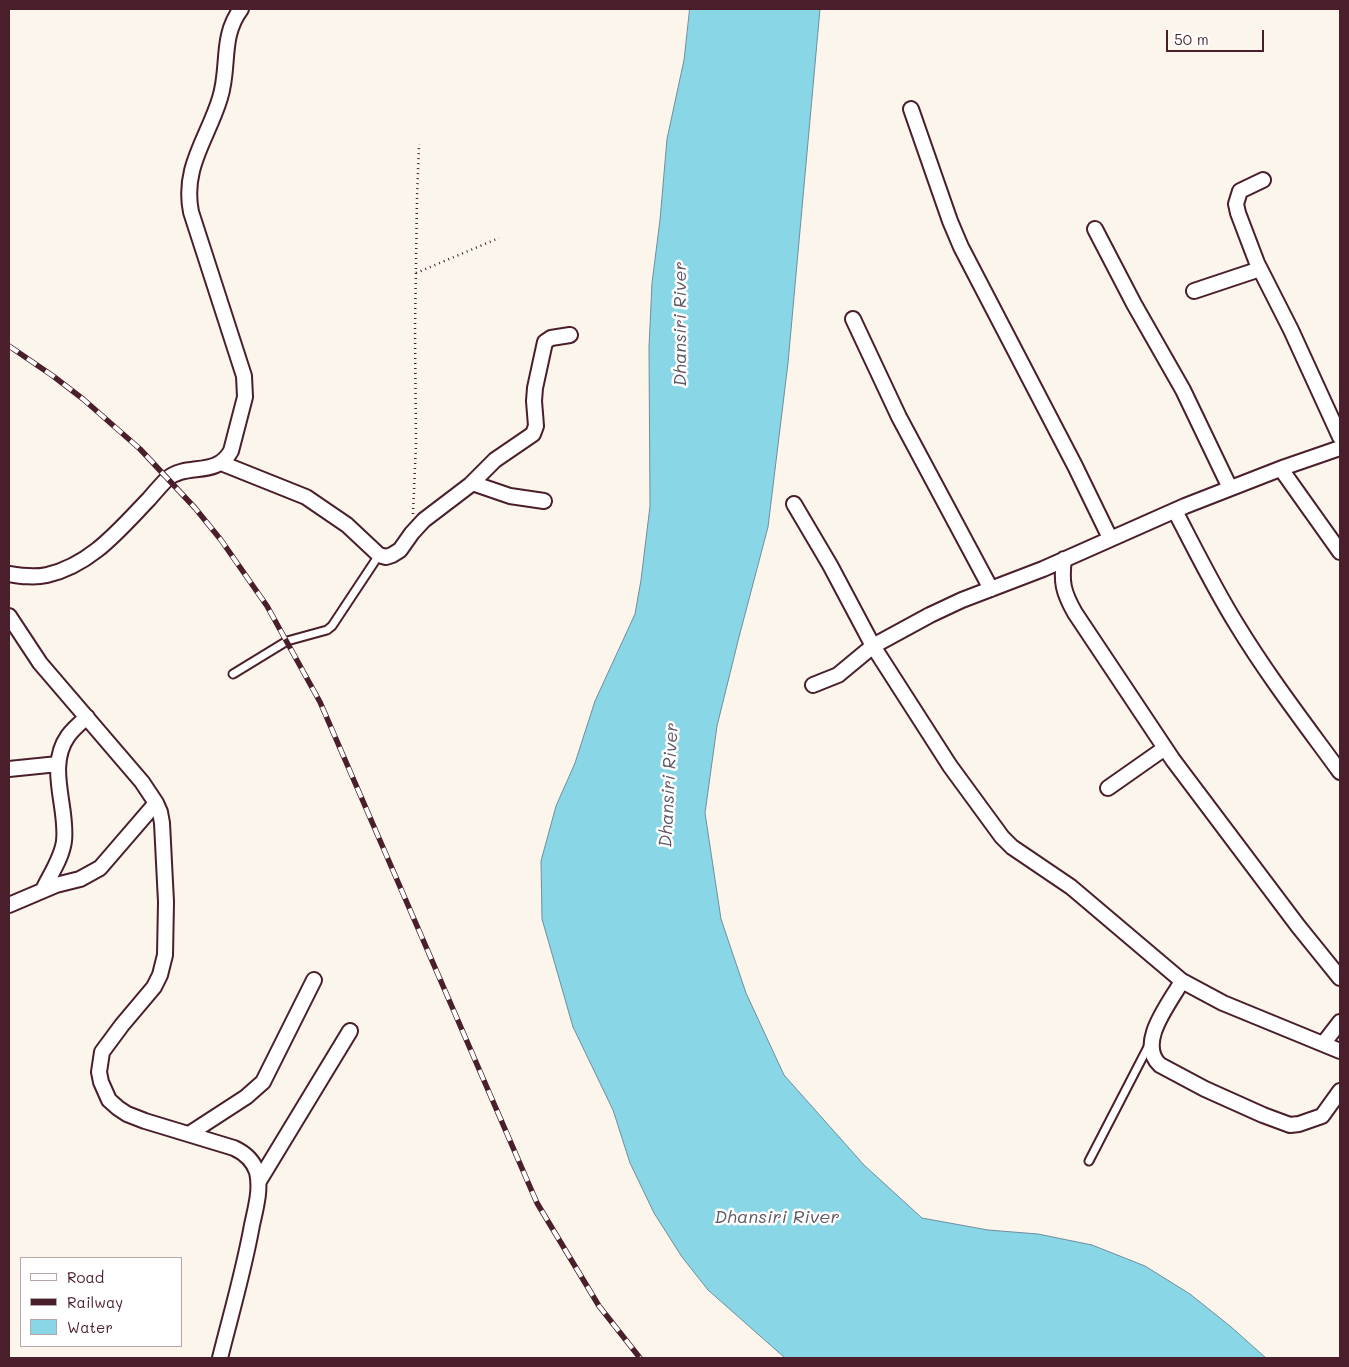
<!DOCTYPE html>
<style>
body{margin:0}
#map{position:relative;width:1349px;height:1367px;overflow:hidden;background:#fbf5ec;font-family:Mali,sans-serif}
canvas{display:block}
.frame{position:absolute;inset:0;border:10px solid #4a1f2b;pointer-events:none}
.legend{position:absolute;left:20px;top:1257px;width:162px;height:90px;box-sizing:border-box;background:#fff;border:1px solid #b7a5aa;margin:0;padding:6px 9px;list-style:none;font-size:15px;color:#4a1f2b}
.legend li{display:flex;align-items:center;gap:10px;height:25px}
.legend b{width:25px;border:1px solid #b7a5aa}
.scale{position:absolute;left:1166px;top:30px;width:98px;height:22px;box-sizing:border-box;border:2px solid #4a1f2b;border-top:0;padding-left:6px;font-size:15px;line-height:18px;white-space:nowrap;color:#4a1f2b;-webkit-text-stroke:4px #fff;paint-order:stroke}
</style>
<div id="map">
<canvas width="1349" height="1367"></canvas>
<div class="frame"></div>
<ul class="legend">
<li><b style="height:6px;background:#fff"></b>Road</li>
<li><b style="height:6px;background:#4a1f2b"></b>Railway</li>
<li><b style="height:14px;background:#88d6e6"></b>Water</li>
</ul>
<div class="scale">50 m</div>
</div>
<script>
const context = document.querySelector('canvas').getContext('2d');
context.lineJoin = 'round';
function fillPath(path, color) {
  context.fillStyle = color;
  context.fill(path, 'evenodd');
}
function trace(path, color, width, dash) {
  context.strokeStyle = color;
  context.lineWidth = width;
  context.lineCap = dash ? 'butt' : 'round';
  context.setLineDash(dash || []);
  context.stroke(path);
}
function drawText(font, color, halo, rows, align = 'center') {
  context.font = font + ' Mali,sans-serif';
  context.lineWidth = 5;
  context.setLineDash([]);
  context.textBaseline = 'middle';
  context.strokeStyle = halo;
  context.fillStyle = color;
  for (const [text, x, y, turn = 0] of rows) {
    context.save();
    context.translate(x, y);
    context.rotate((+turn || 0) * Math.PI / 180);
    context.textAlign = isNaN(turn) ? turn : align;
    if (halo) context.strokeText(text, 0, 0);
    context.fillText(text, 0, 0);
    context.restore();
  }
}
const water = new Path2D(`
 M690 9H820L788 363 768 527 739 637 717 726 705 813 721 919 746 993 784 1075 864 1165 922 1218 988 1230 1038 1234 1092 1245 1145 1266 1190 1294 1230 1326 1266 1358H785L708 1290 682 1257 654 1213 630 1163 613 1110 573 1027 542 919 541 861 556 806 575 763 595 701 635 614 641 580 650 506 649 347 652 283 660 220 667 139 684 60Z`);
fillPath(water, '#88d6e6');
trace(water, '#6f8d9b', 1);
const lane = new Path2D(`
 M233 674 287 641 327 630 332 626 379 555
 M1089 1161 1150 1043`);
const street = new Path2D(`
 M911 109 950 221 961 247 1075 466 1110 538
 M1263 180 1240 191 1236 204 1238 213 1257 263 1291 330 1340 437
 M1095 229 1134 304 1183 390 1230 488
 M1194 291 1260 269
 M853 319 899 417 991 589
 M221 463 306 497 347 525 379 555 386 557 392 555 400 550 412 533 424 520 470 485 495 460 533 434 536 426 534 401 535 388 545 342 551 338 570 335
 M1281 469 1340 552
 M472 483 510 496 544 501
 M794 504 830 565 873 646 950 766 1002 837 1012 847 1071 887 1182 981 1223 1003 1340 1051
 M1175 511C1195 549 1214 588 1237 625 1268 676 1305 724 1340 772
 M1064 559C1061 582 1063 592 1075 613L1173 760 1298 926 1340 978
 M9 574C21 576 34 578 47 575 91 565 119 530 149 499 155 492 161 485 167 479 187 462 216 478 231 451L245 397 244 376 191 212C182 167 208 138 220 98 230 66 220 37 241 9
 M9 616 40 663 142 782 156 803 160 812 162 823 166 902 165 955 160 975 154 987 122 1025 102 1052 99 1072 101 1082 109 1100 118 1108 127 1114 145 1121 234 1148C245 1153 253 1160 257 1172 261 1189 256 1207 252 1225 244 1270 231 1314 220 1358
 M813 685 838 675 873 646 930 615 962 600 1043 569 1185 506 1285 467 1340 448
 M9 769 58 764
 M1108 788 1165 748
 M43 890C50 875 62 858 64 841 68 807 46 767 68 736 73 729 80 723 87 717
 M9 905 56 885 80 879 100 868 156 803
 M1182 981C1170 1003 1136 1043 1160 1065L1205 1089 1263 1115 1290 1125 1299 1124 1322 1116 1340 1091
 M1323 1044 1340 1022
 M189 1134 246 1097 263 1082 314 980
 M259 1181 350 1031`);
trace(lane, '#4a1f2b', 11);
trace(street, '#4a1f2b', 18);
trace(new Path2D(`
 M416 273 499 238
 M413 514 416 444 415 329 417 198 419 144`), '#4a1f2b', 2.5, [1, 4]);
trace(lane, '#fff', 7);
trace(street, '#fff', 14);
const rail = new Path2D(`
 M9 346 53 376 83 399 140 449 195 508 221 540 267 606 320 702 537 1203 599 1306 640 1358`);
trace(rail, '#4a1f2b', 5.5);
trace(rail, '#fff', 4, [11]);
drawText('italic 18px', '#5d5663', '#fff', [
 ["Dhansiri River",680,324,-90],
 ["Dhansiri River",669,785,-87],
 ["Dhansiri River",777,1217]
]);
</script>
